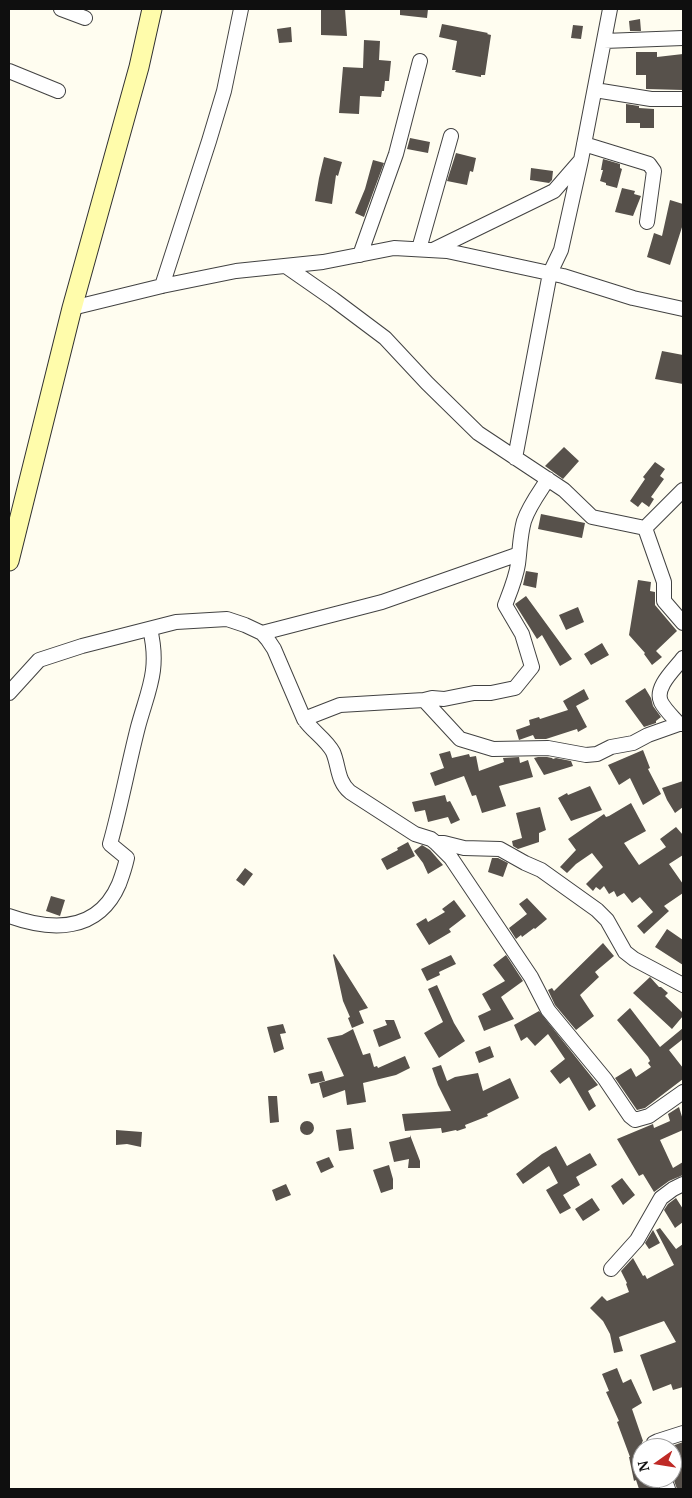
<!DOCTYPE html>
<style>
body{margin:0}
#map{position:relative;width:692px;height:1498px;overflow:hidden;background:#fffdf0;font-family:"PT Serif",serif}
canvas{display:block}
.frame{position:absolute;inset:0;border:10px solid #0f0f0f;pointer-events:none}
.north{position:absolute;left:632px;top:1438px;width:50px;height:50px;box-sizing:border-box;background:#fff;border:1px solid #9f9f9f;border-radius:50%;rotate:257deg;font-size:14px;font-weight:700;line-height:20px;text-align:center;color:#0f0f0f}
.north::after{content:'';display:block;margin:auto;width:18px;height:22px;background:#bf2a26;clip-path:polygon(50% 0,100% 100%,50% 72%,0 100%)}
</style>
<div id="map">
<canvas width="692" height="1498"></canvas>
<div class="frame"></div>
<div class="north">N</div>
</div>
<script>
const context = document.querySelector('canvas').getContext('2d');
context.lineJoin = 'round';
function fillPath(path, color) {
  context.fillStyle = color;
  context.fill(path, 'evenodd');
}
function trace(path, color, width, dash) {
  context.strokeStyle = color;
  context.lineWidth = width;
  context.lineCap = dash ? 'butt' : 'round';
  context.setLineDash(dash || []);
  context.stroke(path);
}
fillPath(new Path2D(`
 M321 9H345L347 36 321 35Z
 M400 9H428L427 18 400 15Z
 M640 19 641 31H630L629 21Z
 M442 24 488 33 487 34 491 35 485 75H481V77L455 72 456 70H452L457 41 439 37Z
 M573 25 583 26 581 39 571 38Z
 M291 27 292 42 279 43 277 29Z
 M364 40 380 41 379 60 391 61 389 81H385L384 91H382L381 97 360 96 359 114 339 113 343 67 363 68Z
 M636 52H657V57L683 54V90L646 89V75H636Z
 M626 104 639 106V108L654 109V128H640V123H626Z
 M410 138 430 142 428 153 407 149Z
 M456 153 476 158 473 172 470 171 467 185 447 181Z
 M324 157 342 162 338 176 336 175 332 204 315 201 319 178Z
 M603 159 620 164V168L622 169 617 188 606 185V183L600 181 603 170H601Z
 M373 160 384 163 364 217 355 213 365 189Z
 M531 168 553 171 552 180 549 183 530 180Z
 M622 188 635 191 634 194 641 196 633 216 615 212Z
 M670 200 683 204V224L670 265 647 257 654 233 662 236Z
 M662 351 683 355V384L655 379Z
 M564 447 579 461 563 479 545 466Z
 M655 462 665 469 660 476 664 479 651 497 654 499 649 507 642 502 638 507 630 501 645 479 643 477Z
 M541 514 585 523 582 538 538 529Z
 M526 571 538 573 536 588 523 585Z
 M638 580 651 582 650 591 655 592V605L677 631 656 651 662 657 652 665 644 654 645 653 629 635Z
 M526 596 572 659 560 666 542 635 537 639 515 604Z
 M578 607 584 622 566 630 559 615Z
 M602 643 609 655 591 665 584 654Z
 M645 688 651 698 653 706 661 717 656 721V723L644 727 625 701Z
 M584 689 589 699 576 706 587 727 578 732 577 729 546 739H535L533 735 519 740 516 730 530 725 529 720 539 717 540 719 568 710 563 701Z
 M643 750 650 768 648 769 661 794 643 805 630 778 619 785 608 765Z
 M450 751 452 758 469 754 470 757 476 756 479 771 504 762 503 758 519 757 520 763 528 760 533 777 499 786 506 806 482 813 476 795 472 796 464 776 435 786 430 773 444 768 439 754Z
 M538 757H547L552 758 553 759 556 758 571 761 573 766 544 775 534 758Z
 M683 781V807L675 813 667 800 662 788Z
 M590 786 602 810 571 821 558 798 567 793 568 795Z
 M445 795 447 802 450 801 460 820 451 824 448 817 428 822 425 810 415 812 412 802Z
 M631 803 646 831 624 843 639 865 666 847 660 839 676 827 683 835V855L669 864 683 884V893L664 906 669 911 644 934 637 926 653 912 640 897 632 903 624 893 617 897 614 891 609 894 604 886 600 890 596 887 593 891 586 884 603 867 592 853 576 864 567 873 560 867 576 850 568 839 604 814 606 817 609 816Z
 M540 807 546 830 539 833V842L518 849 513 846 512 841 522 838 516 813Z
 M408 842 415 856 387 870 381 859 398 850 397 848Z
 M422 845 430 850 443 865 428 874 423 863 414 851Z
 M492 858H498L508 863 503 877 488 872Z
 M245 868 253 874 244 886 236 880Z
 M51 896 65 900 60 916 46 911Z
 M527 898 547 919 535 929 534 928 522 937 521 935 516 939 509 928 527 914 519 904Z
 M454 900 466 916 449 929 451 932 429 945 416 924 426 918 428 922 445 912 442 909Z
 M667 929 683 940V965L655 947Z
 M603 943 614 956 595 972 599 977 580 995 594 1016 576 1030 555 1005 548 990 552 988 554 991Z
 M334 954 368 1008 359 1011 364 1023 352 1028 348 1018 350 1017 343 1001 333 955Z
 M451 955 456 964 439 972 440 975 427 981 421 969Z
 M506 955 523 981 501 997 514 1019 484 1031 478 1016 491 1010 482 994 505 981 493 965Z
 M650 977 659 987H661L668 993 665 996 683 1013V1016L672 1029 633 993Z
 M437 985 454 1023 465 1041 439 1058 424 1033 443 1022 428 989Z
 M630 1008 660 1047 683 1028V1039L669 1050 683 1068V1079L645 1108 637 1110 615 1078 631 1068 636 1077 651 1067 648 1063 650 1061 648 1057 617 1020Z
 M539 1011 598 1085 588 1091 596 1106 589 1111 569 1077 560 1084 550 1071 565 1059 548 1034 535 1046 527 1037 521 1041 514 1025Z
 M385 1020H394L401 1038 379 1047 373 1030 387 1025Z
 M283 1024 286 1033 280 1034 284 1049 274 1053 267 1027Z
 M353 1029 363 1055 370 1053 374 1067 377 1066 378 1068 405 1056 410 1068 396 1075 363 1083 366 1102 347 1105 345 1090 323 1098 319 1083 344 1076 327 1038 342 1035Z
 M490 1046 494 1057 479 1063 475 1052Z
 M441 1065 447 1081 455 1077 478 1073 483 1091 510 1078 519 1098 487 1114 488 1116 465 1125 466 1128 457 1131 456 1130 442 1133 441 1128 405 1131 402 1114 451 1111 438 1085 432 1068Z
 M322 1071 325 1081 311 1084 308 1074Z
 M268 1096H277L279 1122 270 1123Z
 M679 1107 683 1120V1130L660 1140 673 1168 683 1162V1175L669 1181 654 1192 643 1174 639 1176 617 1139 653 1124 654 1128 670 1121 668 1114Z
 M300 1128a7 7 0 1 1 14 0a7 7 0 1 1-14 0Z
 M351 1128 354 1149 339 1151 336 1130Z
 M116 1130 142 1132 141 1147 127 1144 116 1145Z
 M410 1135 420 1161V1168H408L409 1159 394 1162 389 1142 410 1137Z
 M556 1146 567 1166 590 1153 597 1165 576 1177 580 1185 563 1195 571 1208 560 1214 546 1190 558 1183 549 1166 523 1184 516 1174 542 1154Z
 M329 1157 334 1167 321 1173 316 1162Z
 M389 1165 393 1179V1189L381 1193 373 1170Z
 M622 1178 635 1195 623 1205 611 1186Z
 M286 1184 291 1195 276 1201 272 1190Z
 M592 1198 600 1210 583 1221 575 1209Z
 M676 1198 683 1209V1222L675 1228 664 1210 668 1204Z
 M660 1228 676 1249 683 1244V1387L673 1390 671 1384 653 1391 640 1355 676 1342 664 1321 619 1337 623 1351 614 1353 610 1334 603 1321 590 1308 602 1296 607 1301 629 1292 626 1284 627 1283 621 1271 633 1258 643 1276 645 1275 647 1279 674 1265 656 1230Z
 M653 1230 660 1243 649 1249 645 1243Z
 M617 1368 623 1383 631 1379 642 1403 632 1409 643 1441 642 1442V1478H655L658 1488 639 1489 636 1480 634 1481 629 1457H630L617 1422 619 1421 606 1392 609 1391 602 1374Z
 M683 1442V1489H677L672 1475V1446Z`), '#57514b');
const street = new Path2D(`
 M61 9 85 18
 M604 41 683 38
 M9 71 58 91
 M595 90 651 99H683
 M584 144 649 164 654 171 647 222
 M419 249 451 136
 M435 249 554 191 581 160
 M360 255 396 154 420 61
 M287 267 333 299 385 338 427 383 478 433 564 490 592 517 645 528 664 582V601L683 623
 M162 286 209 141 224 91 241 9
 M72 308 162 286 236 271 323 262 394 248 447 251 563 276 633 298 683 309
 M515 458 550 273 561 250 581 160 610 9
 M645 528 683 490
 M262 633 382 602 519 554
 M9 693 39 660 82 646 176 622 227 619 245 625 262 633 268 640 274 649 304 719C312 731 326 739 333 752 339 766 337 781 350 792L415 834 431 839 436 843H444L464 848 500 849 525 863 541 870 597 910 607 920 625 952 634 959 683 985
 M424 700 460 739 493 749 548 748 586 755 597 754 611 747 633 743 648 735 679 724H683
 M304 719 340 705 424 700 432 698 444 699 474 693H491L515 688 532 667 522 634 505 605C510 592 516 578 518 564 520 549 520 535 524 521 529 506 539 493 548 479
 M679 724C673 717 665 710 661 702 654 687 675 669 683 658
 M436 843 451 858 531 977 548 1010 605 1079 630 1116 635 1120 649 1116 683 1092
 M9 916C51 931 98 933 119 884 122 876 125 867 127 858L110 844C121 805 128 766 138 727 148 690 160 670 150 629
 M611 1269 637 1240 661 1198 673 1189 683 1184
 M655 1448 654 1443 658 1441 683 1433
 M664 1478 668 1489`);
const secondary = new Path2D(`
 M9 561 72 308 139 67 152 9`);
trace(street, '#424242', 16);
trace(secondary, '#313131', 21);
trace(street, '#fff', 14);
trace(secondary, '#fffcab', 19);
</script>
